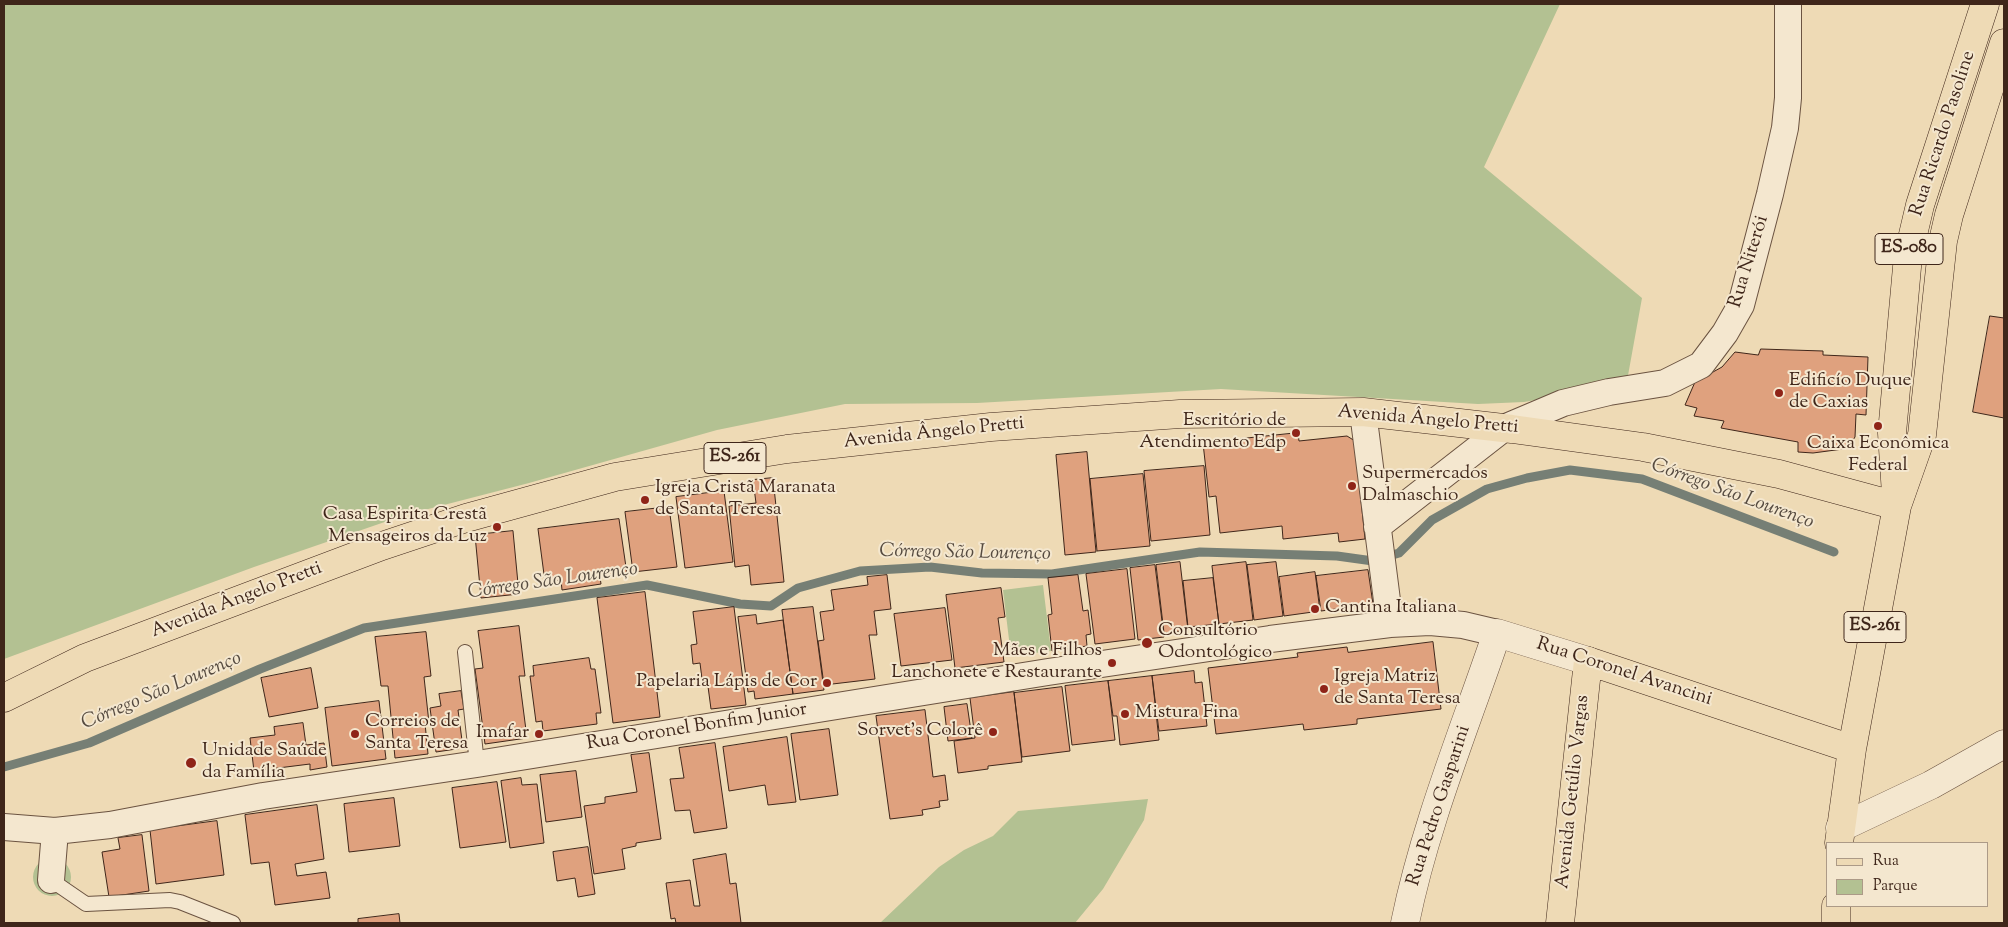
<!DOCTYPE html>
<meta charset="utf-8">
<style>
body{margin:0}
#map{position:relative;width:2008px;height:927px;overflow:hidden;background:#eedab5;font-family:"Sorts Mill Goudy",serif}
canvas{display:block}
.frame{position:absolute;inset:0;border:5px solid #3f261a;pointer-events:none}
.legend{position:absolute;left:1826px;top:842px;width:162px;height:65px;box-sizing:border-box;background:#f4e7cf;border:1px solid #ac9a87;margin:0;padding:6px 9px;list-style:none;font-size:15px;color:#3f261a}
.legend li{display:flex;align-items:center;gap:10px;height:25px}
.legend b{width:25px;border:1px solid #ac9a87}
</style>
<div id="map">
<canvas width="2008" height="927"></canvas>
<div class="frame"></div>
<ul class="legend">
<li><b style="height:6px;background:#eedab5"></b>Rua</li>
<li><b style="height:14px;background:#b3c192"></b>Parque</li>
</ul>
</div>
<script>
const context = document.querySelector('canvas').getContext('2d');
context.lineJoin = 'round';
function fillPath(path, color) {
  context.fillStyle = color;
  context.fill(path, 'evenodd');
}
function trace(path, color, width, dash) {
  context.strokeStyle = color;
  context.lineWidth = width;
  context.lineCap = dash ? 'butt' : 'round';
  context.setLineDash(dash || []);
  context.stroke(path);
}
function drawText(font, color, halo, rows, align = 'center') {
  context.font = font + ' "Sorts Mill Goudy",serif';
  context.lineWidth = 4;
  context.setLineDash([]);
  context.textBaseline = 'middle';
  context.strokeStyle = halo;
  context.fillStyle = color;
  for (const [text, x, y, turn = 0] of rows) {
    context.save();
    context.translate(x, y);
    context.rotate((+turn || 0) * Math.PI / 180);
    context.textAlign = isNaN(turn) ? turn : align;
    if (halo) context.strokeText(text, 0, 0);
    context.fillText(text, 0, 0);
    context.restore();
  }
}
fillPath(new Path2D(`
 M4 4H1560L1484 167 1642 298 1627 381 1576 393 1524 402 1478 404 1221 389 977 403 845 404 717 430 529 483 405 515 254 567 4 659Z
 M1043 585 1051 651 1011 656 1003 590Z
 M1148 799 1144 820 1103 889 1075 923H880L939 867 964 850 993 836 1018 811Z
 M33 877a19 19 0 1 1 38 0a19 19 0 1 1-38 0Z`), '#b3c192');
trace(new Path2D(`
 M4 767 89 743 260 669 364 628 647 585 740 604 771 606 798 588 860 571 930 567 982 573 1052 574 1200 552 1337 556 1373 561 1399 553 1432 520 1487 489 1527 478 1570 470 1642 479 1834 552`), '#767f75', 9);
const building = new Path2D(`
 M1990 316 2004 318V418L1973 412Z
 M1761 349 1823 351V355L1868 357 1866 415 1856 414 1855 437 1849 446 1843 449 1813 453 1798 452V442L1721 428 1724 421 1694 416 1697 408 1685 405 1695 382 1722 367 1735 352 1758 355Z
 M1298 433 1299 441 1347 436 1355 441 1365 539 1339 542 1338 533 1283 539 1282 526 1220 533 1216 496 1209 497 1203 443Z
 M1087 452 1096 552 1065 555 1056 455Z
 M1204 466 1210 535 1151 541 1144 471Z
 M1143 474 1150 546 1097 551 1090 479Z
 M773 478 784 582 751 585 749 565 735 567 729 506 756 503 753 480Z
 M724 491 733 562 685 568 676 497Z
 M669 507 677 567 633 572 625 512Z
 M619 519 627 574 600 577 601 584 562 590 561 580 545 582 538 529Z
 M513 531 519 594 481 598 475 535Z
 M1180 562 1188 630 1164 633 1156 565Z
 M1246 562 1253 620 1219 624 1212 566Z
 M1276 562 1283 616 1254 620 1247 565Z
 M1155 565 1164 637 1138 640 1130 568Z
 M1127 569 1135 639 1095 644 1086 574Z
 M1368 570 1373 604 1321 611 1316 576Z
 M1315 572 1320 611 1284 616 1279 577Z
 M887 575 891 609 874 611 877 635H869L875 679 824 685 818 641 824 640 820 612 834 610 831 590 868 585 867 577Z
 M1078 575 1083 611 1088 610 1091 634 1086 635 1087 646 1052 651 1048 615 1052 614 1048 578Z
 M1213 578 1219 624 1188 627 1183 581Z
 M1001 588 1005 617 998 618 1004 662 955 668 946 595Z
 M645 592 660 717 613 723 597 598Z
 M734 607 746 705 711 709 707 679H702L700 663 693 664 691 645 697 644 693 612Z
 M813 607 824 690 793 694 782 610Z
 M945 608 952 660 901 666 894 614Z
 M756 615 757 624 783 620 793 694 755 699 754 691 748 692 738 617Z
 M519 626 525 676H519L527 738 485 744 475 669 483 668 478 631Z
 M426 632 431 676 424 677 429 723H425L428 754 395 758 388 686H381L375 637Z
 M1433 642 1441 709 1357 719V724L1304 730 1303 724 1216 734 1208 668 1298 657 1297 653 1347 647 1348 652Z
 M589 658 591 669H595L601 713H596L597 724 543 731 542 721 536 722 530 676H534L533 666Z
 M311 668 318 708 269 717 261 678Z
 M1194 671 1195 683 1202 682 1207 726 1159 731 1152 676Z
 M1152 676 1159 740 1120 745 1117 716H1113L1108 681Z
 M1108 681 1115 740 1072 745 1065 686Z
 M1062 687 1070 751 1022 757 1014 693Z
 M461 691 464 709 458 710 463 748 436 752 430 708 441 706 439 694Z
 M1014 692 1022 762 988 766V769L958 773 954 741 975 738 970 698Z
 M379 701 386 759 332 766 325 708Z
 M967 704 972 738 948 741 944 707Z
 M925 710 933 777 945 775 948 800 939 801 940 807 922 810 923 815 890 819 876 716Z
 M303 723 306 745 324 743 327 767 310 770V764L254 771 250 738 275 735 274 727Z
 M829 729 838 795 800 800 791 734Z
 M787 737 796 802 768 805 765 785 729 791 723 747Z
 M715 743 727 828 694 833 690 810 675 811 670 779 684 778 679 748Z
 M649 753 661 839 636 843V846L622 849 625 869 594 874 584 806 605 803V797L637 792 631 755Z
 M576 771 582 817 546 822 540 775Z
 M521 778 522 785 537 784 544 843 510 848 501 781Z
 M497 782 506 842 460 848 452 788Z
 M394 798 400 846 349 852 344 804Z
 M317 805 324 859 295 864 297 876 326 872 330 898 275 905 269 862 251 864 245 815Z
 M217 821 224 875 156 884 150 830Z
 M142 835 149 891 109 897 102 852 120 849 118 838Z
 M588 847 595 894 578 897 575 878 557 881 553 852Z
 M726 854 730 884 736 883 741 923H676L675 918 671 919 666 883 690 880 694 906H700L693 860Z
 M399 914 400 923H358V919Z`);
fillPath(building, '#dfa17e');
trace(building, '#3f261a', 1);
const service = new Path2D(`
 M465 652 477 764
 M51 880 86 904 170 900 180 902 233 923`);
const minor = new Path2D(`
 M1363 412 1390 624
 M1377 527 1504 428 1563 403 1609 392 1665 383 1701 365 1725 333 1741 305 1770 194 1785 128 1788 98V4
 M4 827 55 831 110 825 263 796 477 764 1048 672 1270 639 1390 624 1430 622 1463 625 1497 633
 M51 880 55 831`);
const tertiary = new Path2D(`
 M1840 828 1931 785 2004 744
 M1405 923C1425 824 1465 728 1497 633L1588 661`);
const primary = new Path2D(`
 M1896 494 1892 433 1908 256 1920 205 1985 4
 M4 698 85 658 382 546 466 518 615 477 787 449 991 427 1180 414 1363 412 1512 429 1643 447 1779 474 1897 506
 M1839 843 1852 749 1897 506 1922 435 1943 241 1949 215 2004 43
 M1836 906V923
 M1560 923 1588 661 1852 749`);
trace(service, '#6b5341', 16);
trace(minor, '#6b5341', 28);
trace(tertiary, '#6b5341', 29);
trace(primary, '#3f261a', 29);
trace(service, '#f4e7cf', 14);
trace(minor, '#f4e7cf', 26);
trace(tertiary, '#f4e7cf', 28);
trace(primary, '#eedab5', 28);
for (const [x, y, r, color] of [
 [1779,393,5,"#8f2418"],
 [1878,426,5,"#8f2418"],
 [1296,433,5,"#8f2418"],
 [1352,486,5,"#8f2418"],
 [645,500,5,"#8f2418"],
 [497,527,5,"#8f2418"],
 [1315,609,5,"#8f2418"],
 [1147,643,6,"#8f2418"],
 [1112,663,5,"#8f2418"],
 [827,683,5,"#8f2418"],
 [1324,689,5,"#8f2418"],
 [1125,714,5,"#8f2418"],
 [993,732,5,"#8f2418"],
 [355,734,5,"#8f2418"],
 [539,734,5,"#8f2418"],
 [191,763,6,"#8f2418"]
]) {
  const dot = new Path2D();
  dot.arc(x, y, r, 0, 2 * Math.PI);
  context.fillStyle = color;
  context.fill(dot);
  trace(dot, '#f4e7cf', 2);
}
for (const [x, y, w] of [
 [1909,249,68],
 [735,458,62],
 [1875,627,62]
]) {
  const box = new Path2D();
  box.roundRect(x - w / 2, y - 15.5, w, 31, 4);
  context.fillStyle = '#f4e7cf';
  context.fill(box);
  trace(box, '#3f261a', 1);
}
drawText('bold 18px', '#3f261a', null, [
 ["ES-080",1909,249],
 ["ES-261",735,458],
 ["ES-261",1875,627]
]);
drawText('19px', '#3f261a', '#f4e7cf', [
 ["Rua Ricardo Pasoline",1944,134,-72],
 ["Rua Niterói",1750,262,-73],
 ["Avenida Ângelo Pretti",1428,421,5],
 ["Avenida Ângelo Pretti",934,434,-6],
 ["Avenida Ângelo Pretti",237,601,-21],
 ["Rua Coronel Avancini",1624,673,18],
 ["Rua Coronel Bonfim Junior",697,728,-9],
 ["Avenida Getúlio Vargas",1574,792,-84],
 ["Rua Pedro Gasparini",1440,806,-72]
]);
drawText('19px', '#3f261a', '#f4e7cf', [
 ["Edificío Duque",1789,382],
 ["de Caxias",1789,404],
 ["Escritório de",1286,422,"right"],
 ["Atendimento Edp",1286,444,"right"],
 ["Caixa Econômica",1878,445,"center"],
 ["Federal",1878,467,"center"],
 ["Supermercados",1362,475],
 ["Dalmaschio",1362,497],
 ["Igreja Cristã Maranata",655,489],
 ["de Santa Teresa",655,511],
 ["Casa Espirita Crestã",487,516,"right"],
 ["Mensageiros da Luz",487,538,"right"],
 ["Cantina Italiana",1325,609],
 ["Consultório",1158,632],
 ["Odontológico",1158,654],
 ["Mães e Filhos",1102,652,"right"],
 ["Lanchonete e Restaurante",1102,674,"right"],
 ["Igreja Matriz",1334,678],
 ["de Santa Teresa",1334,700],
 ["Papelaria Lápis de Cor",817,683,"right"],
 ["Mistura Fina",1135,714],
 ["Correios de",365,723],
 ["Santa Teresa",365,745],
 ["Sorvet's Colorê",983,732,"right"],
 ["Imafar",529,734,"right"],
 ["Unidade Saúde",202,752],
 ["da Família",202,774]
], 'left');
drawText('italic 20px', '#564b40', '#f4e7cf', [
 ["Córrego São Lourenço",1732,495,20],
 ["Córrego São Lourenço",965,554,1],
 ["Córrego São Lourenço",553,582,-8],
 ["Córrego São Lourenço",162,692,-23]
]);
</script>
